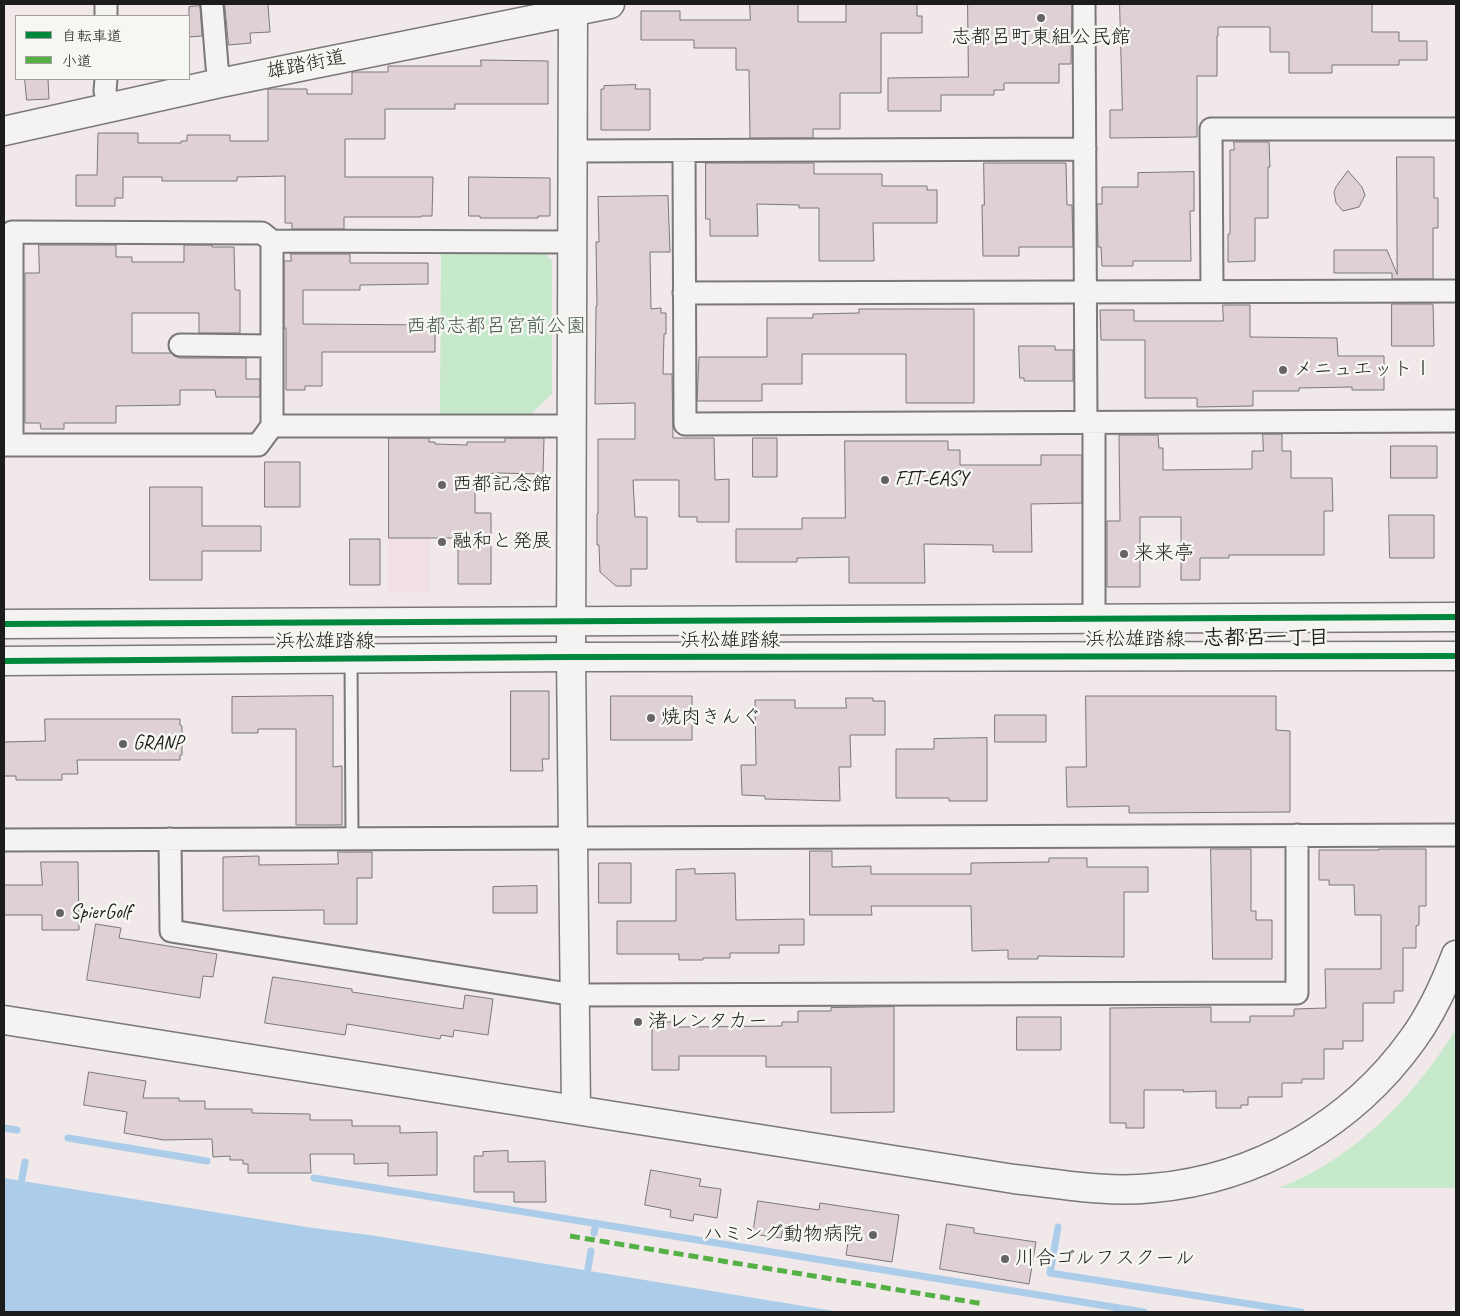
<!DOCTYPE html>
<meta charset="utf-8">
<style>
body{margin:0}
#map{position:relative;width:1460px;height:1316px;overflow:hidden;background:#f0e8e9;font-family:Caveat,"Klee One",sans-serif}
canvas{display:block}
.frame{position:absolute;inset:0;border:5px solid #1c1c1c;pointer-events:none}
.legend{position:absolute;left:15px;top:15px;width:175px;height:65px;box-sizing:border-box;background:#f6f6f2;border:1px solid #9f9f9c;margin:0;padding:6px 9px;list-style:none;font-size:15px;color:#1c1c1c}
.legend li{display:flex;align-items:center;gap:10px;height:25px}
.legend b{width:25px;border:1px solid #9f9f9c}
</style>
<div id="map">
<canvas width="1460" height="1316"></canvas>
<div class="frame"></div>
<ul class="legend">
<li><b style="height:6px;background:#00873e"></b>自転車道</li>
<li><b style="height:6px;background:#55b145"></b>小道</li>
</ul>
</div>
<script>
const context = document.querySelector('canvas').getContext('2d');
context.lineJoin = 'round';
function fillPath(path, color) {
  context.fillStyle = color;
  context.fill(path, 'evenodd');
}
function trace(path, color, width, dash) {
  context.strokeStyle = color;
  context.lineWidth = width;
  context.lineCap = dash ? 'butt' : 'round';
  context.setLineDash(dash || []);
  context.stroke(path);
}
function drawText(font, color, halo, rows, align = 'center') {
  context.font = font + ' Caveat,"Klee One",sans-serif';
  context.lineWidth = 5;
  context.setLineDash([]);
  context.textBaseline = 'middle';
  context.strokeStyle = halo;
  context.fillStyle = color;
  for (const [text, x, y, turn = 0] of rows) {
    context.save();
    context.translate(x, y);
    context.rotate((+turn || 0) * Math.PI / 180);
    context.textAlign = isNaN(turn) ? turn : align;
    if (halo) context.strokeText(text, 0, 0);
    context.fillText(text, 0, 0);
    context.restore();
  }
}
fillPath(new Path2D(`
 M388 436H430V592H388Z`), '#f2dfe4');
fillPath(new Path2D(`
 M441 253H544L552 260V394L529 416H440Z
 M1456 1029V1188H1279C1354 1159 1414 1097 1456 1029Z`), '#c6e9cc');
fillPath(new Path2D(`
 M4 1178 313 1228 370 1235 840 1312H4Z`), '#abcdea');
trace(new Path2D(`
 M4 1128 17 1130
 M68 1138 207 1161
 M314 1178 1144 1312
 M20 1189 25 1162
 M1058 1227 1050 1273 1301 1312
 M594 1233 596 1223
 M586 1280 591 1251`), '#abcdea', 7);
const building = new Path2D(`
 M225 4H268L270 32 250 33 251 43 229 45Z
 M750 4H798V22H846V4H917V16H922V33H881V93H840V129H813V138H750L749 70H736V48H694V40H641V11H680V20H750Z
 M968 4H1072L1071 64H1059V83H1004V90H994V95H941V111H888V78L968 77Z
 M1120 4H1372V32H1399V41H1427V60H1399V65H1332V73H1289V52H1270V27H1218V36H1217V76H1197V137L1110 138V110H1122Z
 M200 6 202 36 189 37V7Z
 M481 60 548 61V104H455V109H385V139H345V177H433L432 216H421V217H344V229H292V223H285V176L237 177V181H162V177H123V198H115V206H76V175H97L98 133H138V143H181V141H187V135H230V141H268V89H307V94H352V72H388V66H481Z
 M25 79H48L49 99 27 100Z
 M636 85 635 89H650V130H601V89H604V86Z
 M1234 142H1269L1270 167H1268V218H1255V261L1228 262V234H1230V150H1234Z
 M1397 157H1434V198H1438V228H1433V279H1392V273H1334V250H1387L1397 274Z
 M706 163H814V174H882V186H927V190H937V223H873L874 261H819V208H799V205L757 204 758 236H710V219H706Z
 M984 163H1066L1067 205H1072L1073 247H1019V256H983L982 205H984Z
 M1348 171 1362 187 1365 195 1359 207 1343 211 1336 203 1334 192 1336 187Z
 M1194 172V211H1190L1191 261H1133V266H1102L1101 247H1098L1097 204H1102V187H1138V173Z
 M469 177 550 178V216H538V218H480V216H469Z
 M668 196 670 252H650L651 309 661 308V313H666V334H664L663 374H672L673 438H714L715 480 729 479V522H697V517H679V480H633L635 517H647V569H631V586H616L600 572 599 545H597V514H598V439H635V403L595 404 596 306H597L596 242H599L598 197Z
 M39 245H116V257H132V262H184V245H212V247H234L235 290H240V333H199V313H132V353H171L174 356 180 358H246V379H260V397H216L215 390H180V405L116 406V423H64V429H41L40 423H25V273H39Z
 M291 254H350V263H428V284L360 285V290H303V324L435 325V352H322V386H305V390H286V328H284V261H291Z
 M1392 304H1433L1434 346H1392Z
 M1223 305H1250V337L1337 338 1338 356H1384V390H1352V387L1299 388V391H1253V406L1197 407V398H1145V340H1101L1100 310H1134V321H1223Z
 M859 309H974V403H906V354H802V384H762V401H697L699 357H767V318H813V314L859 313Z
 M1019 346H1055V350H1073V381H1024V378H1020Z
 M1263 434H1282V451H1291V478H1332L1333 511H1324V555H1229V558H1200V580H1181V517H1140V587H1107V521H1120L1119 435H1158L1159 448H1163V470L1252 469V451H1263Z
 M389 438H429V442H435V444L467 445V442H505V438H544L543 474 497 473 486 474V477L475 476V513H491V584H458V538H389Z
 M753 438H777V477H753Z
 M845 441H948V450H960V465H1041V455H1082V503L1031 504 1032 552H993V545L924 544 925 583H849V557L797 558V562H736V529H802V518H845Z
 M1391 446H1437V478H1391Z
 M265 462H300V507H265Z
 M150 487H202V526H261V551H202V580H150Z
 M1389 515H1434V558H1390Z
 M350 539H380V585H350Z
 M511 691H549V759H542L543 771H511Z
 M333 696V767L342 766V825H296V729H258V733H232V697Z
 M611 696H692V740H611Z
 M1086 696H1276V730L1290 731V812L1129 813V806L1067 807 1066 767H1086Z
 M846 698H873V701H885V735H850L851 767H839L840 801 765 799V796L742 795 741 765H756L755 700H795V708H846Z
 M995 715H1046V742H995Z
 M45 719H180V725L182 726V755H180V760H77L78 774H62V780H16V776H4V742L45 741Z
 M987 738V801H949V798H896V749H934V739Z
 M1211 849H1251V911H1256V920H1272V959H1213Z
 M1379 849H1426V906H1419V925L1416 926V948H1403V991H1394V1003H1363V1041H1343V1049H1324V1079H1302V1083H1282V1097H1248V1105H1241V1108H1216V1091L1183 1092 1184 1090H1144V1128H1126V1123H1110V1008L1211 1007V1022H1250V1016H1294V1009L1326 1008 1325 969H1381V915H1355L1354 885H1329V880H1319V850H1379Z
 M810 851H832V867L871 866V874H971V863L1049 862V858H1087V867H1148V892H1124V957L1038 956V959H1008V950L972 951 971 906H871L872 915H810Z
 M338 852H372V878H357V924H324V910L223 911V857L259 856V865L338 864Z
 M41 862H78L79 930H42V915H4V885H42Z
 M599 863H631V903H599Z
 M695 869V874L735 873 736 920 804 919V945H779V953H730V958H703V960H679V954H617V921H676V870Z
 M537 886V913H493V887Z
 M96 924 121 928 119 938 217 954 213 977 203 976 200 998 87 980Z
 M273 977 352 989V992L463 1009 465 995 493 999 488 1035 454 1030 453 1037 441 1035 440 1039 347 1024 345 1035 265 1023Z
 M894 1007V1112L831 1113V1067H766V1056H679V1070H652V1022H679V1027L782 1026V1022H798V1011H831V1008Z
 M1017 1017H1061V1050H1017Z
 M89 1072 146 1081 143 1098H179V1101H205V1109H252V1113L310 1114V1120H352V1126H400V1133L437 1132V1175L388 1176V1163L354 1164V1154H310L311 1173H248V1164H243V1160H230V1156L213 1157 212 1139 164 1140 124 1133 127 1112 84 1105Z
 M508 1151V1162L545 1161 546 1202H514V1192H474V1156H483V1152Z
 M651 1170 701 1179 699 1186 721 1189 717 1218 694 1214 693 1221 670 1217 671 1210 645 1205Z
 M758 1201 819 1210 820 1203 899 1215 892 1262 846 1255 849 1237 783 1227 781 1238 753 1234Z
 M947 1224 974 1228V1233L1036 1242 1029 1284 940 1269Z`);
fillPath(building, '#dfd0d5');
trace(building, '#7b7878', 1);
const lane = new Path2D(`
 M351 658 352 838`);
const street = new Path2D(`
 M212 4 217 66 220 83
 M1084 4 1086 423
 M106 16V4
 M106 79 105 91 109 107
 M572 151 1085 149
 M684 151 685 424 1456 421
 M1212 291 1211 129H1456
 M684 293 1456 291
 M180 345 272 346
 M1094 422V619
 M272 426H572
 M4 445H258L272 426V241L572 242
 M12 445V232L262 233 272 241
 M170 839 171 931 575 995 1297 993V835
 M4 840 1456 835`);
const secondary = new Path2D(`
 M573 11 571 657 576 1110
 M4 131 220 83 610 4
 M4 1020 1014 1179C1061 1184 1106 1193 1153 1188 1258 1179 1353 1123 1413 1039 1432 1013 1445 984 1456 955`);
const primary = new Path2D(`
 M4 624 1456 617
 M4 661 571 657 1456 656`);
trace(lane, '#7b7878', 15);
trace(street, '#7b7878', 25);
trace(secondary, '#7b7878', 31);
trace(primary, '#7b7878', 31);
trace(lane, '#f4f3f2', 11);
trace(street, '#f4f3f2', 21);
trace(secondary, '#f4f3f2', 28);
trace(primary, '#f4f3f2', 28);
trace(new Path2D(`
 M570 1236 984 1304`), '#55b145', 5, [10, 5]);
trace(new Path2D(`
 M4 624 1456 617
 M4 661 571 657 1456 656`), '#00873e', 6);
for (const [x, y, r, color] of [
 [1041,18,5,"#666364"],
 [1283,370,5,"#666364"],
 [885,480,5,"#666364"],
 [442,485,5,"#666364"],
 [442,542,5,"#666364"],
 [1124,554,5,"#666364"],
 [651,718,5,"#666364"],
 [123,744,5,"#666364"],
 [60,913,5,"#666364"],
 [638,1022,5,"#666364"],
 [873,1235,5,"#666364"],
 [1005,1259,5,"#666364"]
]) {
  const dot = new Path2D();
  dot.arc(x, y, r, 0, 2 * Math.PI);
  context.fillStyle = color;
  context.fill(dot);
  trace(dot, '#f6f6f2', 2);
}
drawText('20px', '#1c1c1c', '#f6f6f2', [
 ["志都呂町東組公民館",1041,38,"center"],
 ["メニュエットⅠ",1293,370],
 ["FIT-EASY",895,480],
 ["西都記念館",452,485],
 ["融和と発展",452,542],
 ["来来亭",1134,554],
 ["焼肉きんぐ",661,718],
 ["GRANP",133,744],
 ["SpierGolf",70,913],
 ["渚レンタカー",648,1022],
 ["ハミング動物病院",863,1235,"right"],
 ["川合ゴルフスクール",1015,1259]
], 'left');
drawText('20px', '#1c1c1c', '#f6f6f2', [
 ["雄踏街道",306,65,-11],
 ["浜松雄踏線",1135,640],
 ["浜松雄踏線",730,641],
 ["浜松雄踏線",325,642]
]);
drawText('20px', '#455a4a', '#f6f6f2', [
 ["西都志都呂宮前公園",496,327]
]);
drawText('bold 21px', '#1c1c1c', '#f6f6f2', [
 ["志都呂一丁目",1266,638]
]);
</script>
